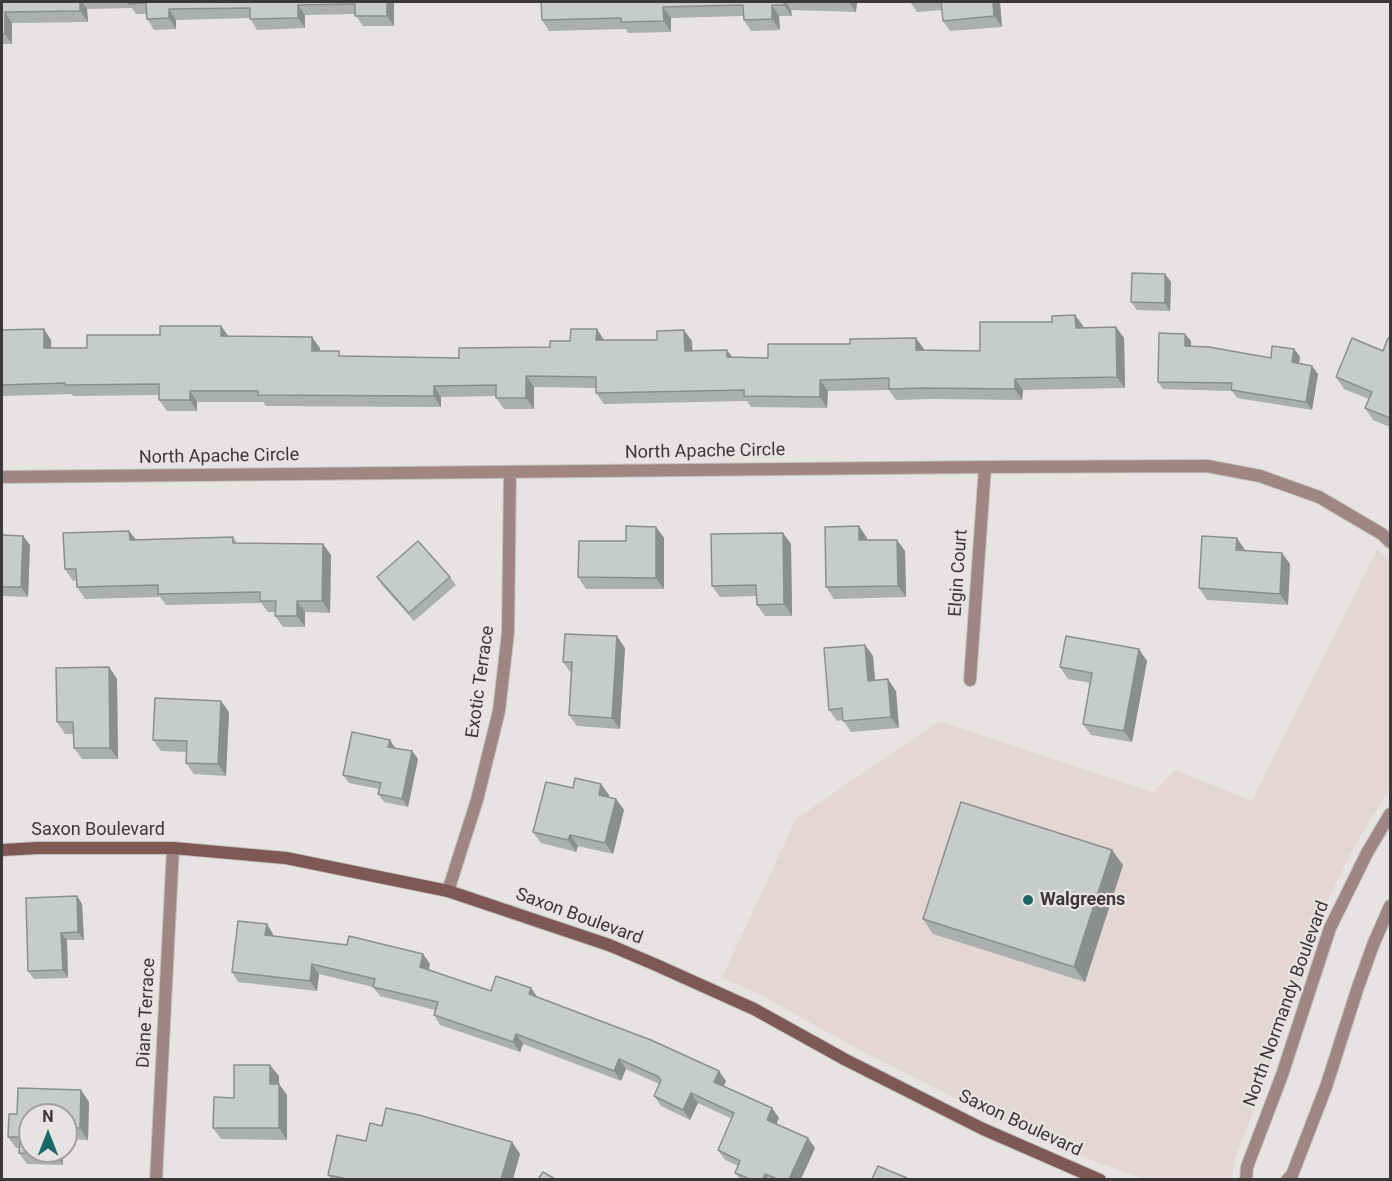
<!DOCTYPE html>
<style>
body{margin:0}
#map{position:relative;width:1392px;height:1181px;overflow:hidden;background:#e7e3e2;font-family:Roboto,sans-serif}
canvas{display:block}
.frame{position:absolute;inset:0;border:3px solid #3a3838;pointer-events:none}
.north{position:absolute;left:18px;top:1103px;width:60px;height:60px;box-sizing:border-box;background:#e7e3e2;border:2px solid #a29f9e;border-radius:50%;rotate:0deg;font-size:16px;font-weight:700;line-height:24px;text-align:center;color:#3a3838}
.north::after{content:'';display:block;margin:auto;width:21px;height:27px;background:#1a6868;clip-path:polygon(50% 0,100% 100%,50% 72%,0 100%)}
</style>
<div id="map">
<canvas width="1392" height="1181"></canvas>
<div class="frame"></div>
<div class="north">N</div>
</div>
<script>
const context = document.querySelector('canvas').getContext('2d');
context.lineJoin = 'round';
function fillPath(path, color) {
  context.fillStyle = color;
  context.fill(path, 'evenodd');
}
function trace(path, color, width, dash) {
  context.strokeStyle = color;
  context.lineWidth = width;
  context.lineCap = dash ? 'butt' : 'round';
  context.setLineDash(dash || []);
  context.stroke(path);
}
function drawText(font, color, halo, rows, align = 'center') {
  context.font = font + ' Roboto,sans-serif';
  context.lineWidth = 4.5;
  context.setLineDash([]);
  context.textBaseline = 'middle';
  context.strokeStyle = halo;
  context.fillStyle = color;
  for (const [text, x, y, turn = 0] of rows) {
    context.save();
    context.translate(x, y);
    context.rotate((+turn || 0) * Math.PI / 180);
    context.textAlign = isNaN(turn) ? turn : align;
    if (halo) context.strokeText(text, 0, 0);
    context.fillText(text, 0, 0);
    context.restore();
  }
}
fillPath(new Path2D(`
 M1377 549 1390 561V789L1355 845 1318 920 1269 1070 1234 1161 1232 1179H1145L1099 1163 989 1115 852 1046 761 995 722 978 796 819 939 721 1153 792 1175 770 1252 801Z`), '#e3d6d4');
const minor = new Path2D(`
 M2 477 985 467 1207 466 1260 476 1319 497 1382 534 1390 542
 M970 680 985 467
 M448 891 477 800 499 711 508 632 510 472
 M156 1180 173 848`);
const tertiary = new Path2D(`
 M1246 1180 1247 1167 1282 1075 1330 928 1367 853 1390 814
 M1287 1180 1292 1175 1326 1087 1357 990 1373 945 1390 906`);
const secondary = new Path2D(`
 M2 850 38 848H173L286 858 448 891 609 945 654 964 754 1009 846 1060 983 1129 1100 1180`);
trace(minor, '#c4c1c0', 14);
trace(tertiary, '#c4c1c0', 14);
trace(secondary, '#c4c1c0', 14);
trace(minor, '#a08682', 12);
trace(tertiary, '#a08682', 12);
trace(secondary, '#7e5954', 12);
fillPath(new Path2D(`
 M2 2H394V26H363L355 14 305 15V28L257 30 250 18 176 20V29L154 30 147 19V14H136L132 8 87 9 88 22 12 23V44H2Z
 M541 2H857L856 12 791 10 792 16H779L780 30 751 31 744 20 743 16 671 18V32L628 33 626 29 549 31 542 20Z
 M910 2H1000L1002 27 950 31 943 21 942 10 917 12Z
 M1165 274 1171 282 1170 311 1137 310 1131 302Z
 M1075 315 1083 326V328L1116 327 1124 338 1125 388 1023 390 1022 400 932 399 896 400 889 390 828 391 827 408 751 407 747 401 604 404 596 393V388L534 387V409H504L496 398V396L441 397V407L266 406 263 402H197V411H167L159 400V395L73 396 72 394 2 396V330L51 340V348H87L160 335 221 326 228 336 320 348V351L343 356 459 358 550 347 570 341 604 340 692 341V351L732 358H768L924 349V350L980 351 1052 322Z
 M1390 339V427L1373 420 1365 408 1369 399 1344 389 1336 377 1383 351Z
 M1191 341V347L1271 358 1294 349 1300 357 1299 363 1312 366 1318 374 1312 410 1237 398 1232 391 1163 389 1158 382Z
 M859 526 867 538V540H897L905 551 906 597 834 599 826 587Z
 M656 527 664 538V589H586L578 577 626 541Z
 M783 533 791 544 792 616H765L757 605V596L720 597 712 586Z
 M2 535 23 536 30 545 28 597 2 596Z
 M233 537 237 543 323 544 331 555 330 613 305 612V627H283L275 616V612H268L261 603 166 605 160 597 85 599 77 587 76 580 73 581 65 569 136 540Z
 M1245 550 1290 564 1288 605 1207 600 1199 588Z
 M377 577H450L456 585 414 621 382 585Z
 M865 645 873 656 875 680 896 691 899 728 851 732 843 720 837 721 829 710Z
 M625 648 620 729 577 726 569 715 571 673 563 662Z
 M1147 661 1132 742 1091 735 1083 724 1091 683 1068 679 1060 667Z
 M109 667 117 679 118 759H82L74 748 73 734H65L57 722Z
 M229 712 226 776 194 774 186 763 187 752 161 751 153 740Z
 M390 740 395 748 412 751 418 759 408 807 384 802 378 794 379 789 349 783 343 775Z
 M601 784 609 795V797L616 799 624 810 613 854 578 846 576 852 541 843 533 832 573 788Z
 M1123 865 1085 982 933 934 923 919Z
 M77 896 82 904 84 940H67L68 978 34 979 28 971Z
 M273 934V936L430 964 428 970 491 991 531 988 538 998 726 1081 723 1086 772 1108 779 1118 776 1124 815 1148 801 1179H740L735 1173 738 1166 725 1160 718 1150 732 1119 698 1103 690 1120 661 1106 654 1096 659 1084 626 1069 621 1081 523 1044 520 1052 440 1025 434 1015 435 1010 380 996 373 987 319 974 317 991 238 982 232 972Z
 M279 1076V1084L287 1095V1140L221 1139 213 1128 234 1098Z
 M18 1088 81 1090 89 1102 88 1140 66 1139V1115H30V1151H63V1165L27 1164 19 1153V1148H16L8 1137 9 1114H17Z
 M382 1126 512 1142 520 1154 513 1179H331L328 1175Z`), '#abafaf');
fillPath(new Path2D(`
 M80 2H82L87 9 88 22 80 11Z
 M387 2H394V26L387 16Z
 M784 2H786L791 10 792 16 784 5Z
 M849 2H857L856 12Z
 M993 2H1000L1002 27 994 16Z
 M298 5 305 15V28L298 18Z
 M772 5 779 16 780 30 772 19Z
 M663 7 671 18V32L664 21Z
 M169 9 176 20V29L169 18Z
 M5 12 12 23V44L5 34Z
 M1165 274 1171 282 1170 311 1165 303Z
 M1075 315 1083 326V339L1076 328Z
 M221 326 229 337 221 336Z
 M1116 327 1124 338 1125 388 1117 377Z
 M44 329 51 340 52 359 44 348Z
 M597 329 604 340H596Z
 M684 330 692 341 693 362 685 351Z
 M1185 334 1191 341V354L1185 346Z
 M312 337 320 348V362L312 351Z
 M916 338 924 349V361L916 350Z
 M1294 349 1300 357 1298 370 1292 362Z
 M727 350 735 361 727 357Z
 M1312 366 1318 374 1312 410 1306 402Z
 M526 376 534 387V409L526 398Z
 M1015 379 1023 390 1022 400 1015 389Z
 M820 380 828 391 827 408 820 397Z
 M434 386 441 397V407L434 396Z
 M190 391 197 402V411L190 400Z
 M859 526 867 538V552L859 540Z
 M656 527 664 538V589L656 578Z
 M129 531 138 542 130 540Z
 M783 533 791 544 792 616 784 604Z
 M23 536 30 545 28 597 21 587Z
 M1237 538 1245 550 1244 561 1236 550Z
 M897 540 905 551 906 597 898 586Z
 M323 544 331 555 330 613 322 601Z
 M1282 553 1290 564 1288 605 1280 594Z
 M297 601 305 612V627L297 616Z
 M617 636 625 648 620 729 612 718Z
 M865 645 873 656 876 692 868 681Z
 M1139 649 1147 661 1132 742 1124 731Z
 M109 667 117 679 118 759 110 748Z
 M888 679 896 691 899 728 891 717Z
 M221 701 229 712 226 776 218 764Z
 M390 740 395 748 394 755 388 747Z
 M412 751 418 759 408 807 402 799Z
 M601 784 609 795 607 806 599 795Z
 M616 799 624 810 613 854 605 843Z
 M570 835 578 846 576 852 568 840Z
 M1112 850 1123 865 1085 982 1074 967Z
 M77 896 82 904 84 940 78 932Z
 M267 924 273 934 272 945 265 935Z
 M61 933 67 940 68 978 63 970Z
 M423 954 430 964 427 977 420 967Z
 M312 964 319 974 317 991 310 981Z
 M531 988 538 998 529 994Z
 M516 1034 523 1044 520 1052 513 1042Z
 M619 1059 626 1069 621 1081 614 1071Z
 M270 1065 279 1076V1095L270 1084Z
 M719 1071 726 1081 721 1092 714 1082Z
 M279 1084 287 1095V1140L279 1128Z
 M81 1090 89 1102 88 1140 80 1128Z
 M691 1093 698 1103 690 1120 683 1110Z
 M772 1108 779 1118 774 1130 767 1120Z
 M808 1138 815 1148 801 1179H789Z
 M512 1142 520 1154 513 1179H501Z
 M55 1151H63V1165L55 1154Z
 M765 1174 769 1179H763Z`), '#8b8e8e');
const building = new Path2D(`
 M2 2H80V11L5 12V34H2Z
 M129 2H387V16H355V4L298 5V18L250 19V8L169 9V18L147 19 146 3 129 4Z
 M541 2H784V5H772V19L744 20 743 5 663 7 664 21 621 22V18L542 20Z
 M941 2H993L994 16 943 21Z
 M1132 273 1165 274V303L1131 302Z
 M1075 315 1076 328 1116 327 1117 377 1015 379V389L924 388 889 389V378L820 380V397L744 396V390L596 393V377L526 376V398H496V385L434 386V396L258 395V391H190V400H159V384L65 385V383L2 385V330L44 329V348H87V335H160V326H221V336L312 337V351H339V356L459 358V348L550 347V341H570L571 329H597L596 340H657V331L684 330 685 351 727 350V357L768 358V344H850V339L916 338V350L980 351V322H1052V316Z
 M1159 333 1185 334V346L1209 347 1271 358 1272 346 1294 349 1292 362 1312 366 1306 402 1231 390 1232 383 1158 382Z
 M1352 338 1383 351 1388 338 1390 339V418L1365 408 1372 392 1336 377Z
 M626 526 656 527V578L578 577 579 541H626Z
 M859 526V540H897L898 586 826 587 825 527Z
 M129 531 130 540 233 537V543L323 544 322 601H297V616H275L276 601H260V592L158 594V585L77 587 76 569H65L63 533Z
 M783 533 784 604 757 605 756 585 712 586 711 534Z
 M2 535 23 536 21 587H2Z
 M1202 536 1237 538 1236 550 1282 553 1280 594 1199 588Z
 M418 541 450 577 409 613 377 577Z
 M565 634 617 636 612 718 569 715 572 662H563Z
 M1066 636 1139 649 1124 731 1083 724 1092 673 1060 667Z
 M865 645 868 681 888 679 891 717 843 721 842 708 829 710 824 648Z
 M109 667 110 748H74L73 722H57L56 668Z
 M155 698 221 701 218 764 186 763 187 741 153 740Z
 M352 732 390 740 388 747 412 751 402 799 378 794 381 783 343 775Z
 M575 778 601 784 599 795 616 799 605 843 570 835 568 840 533 832 546 782 573 788Z
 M961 802 1112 850 1074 967 923 919Z
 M77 896 78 932 61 933 63 970 28 971 26 898Z
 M238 921 267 924 265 935 347 945 349 936 423 954 420 967 491 991 496 976 531 988 529 994 651 1040 719 1071 714 1082 772 1108 767 1120 808 1138 789 1179H777L765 1174 763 1179H750L735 1173 740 1161 718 1150 734 1113 691 1093 683 1110 654 1096 661 1080 658 1078 659 1077 619 1059 614 1071 516 1034 513 1042 434 1015 438 1002 373 987 375 979 312 964 310 981 232 972Z
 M234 1065H270V1084H279V1128H213L214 1097 234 1098Z
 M18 1088 81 1090 80 1128H66V1115H30V1151H55V1154L19 1153 20 1137H8L9 1114H17Z
 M386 1108 419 1115 512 1142 501 1179H347L328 1175 337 1135 366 1141 370 1123 382 1126Z
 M878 1166 907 1178 906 1179H872Z
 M543 1172 555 1179H538Z`);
fillPath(building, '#c7cbcb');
trace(building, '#8b8e8e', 1.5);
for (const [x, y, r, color] of [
 [1028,900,6,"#1a6868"]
]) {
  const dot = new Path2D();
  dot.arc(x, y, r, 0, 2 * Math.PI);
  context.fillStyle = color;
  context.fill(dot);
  trace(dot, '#e7e3e2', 2);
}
drawText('18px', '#3a3838', '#e7e3e2', [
 ["North Apache Circle",705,452,-1],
 ["North Apache Circle",219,457,-1],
 ["Elgin Court",959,573,-86],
 ["Exotic Terrace",481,682,-82],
 ["Saxon Boulevard",98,830],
 ["Saxon Boulevard",579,917,20],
 ["North Normandy Boulevard",1287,1004,-70],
 ["Diane Terrace",147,1013,-87],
 ["Saxon Boulevard",1020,1124,25]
]);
drawText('bold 18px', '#3a3838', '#e7e3e2', [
 ["Walgreens",1040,900]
], 'left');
</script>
